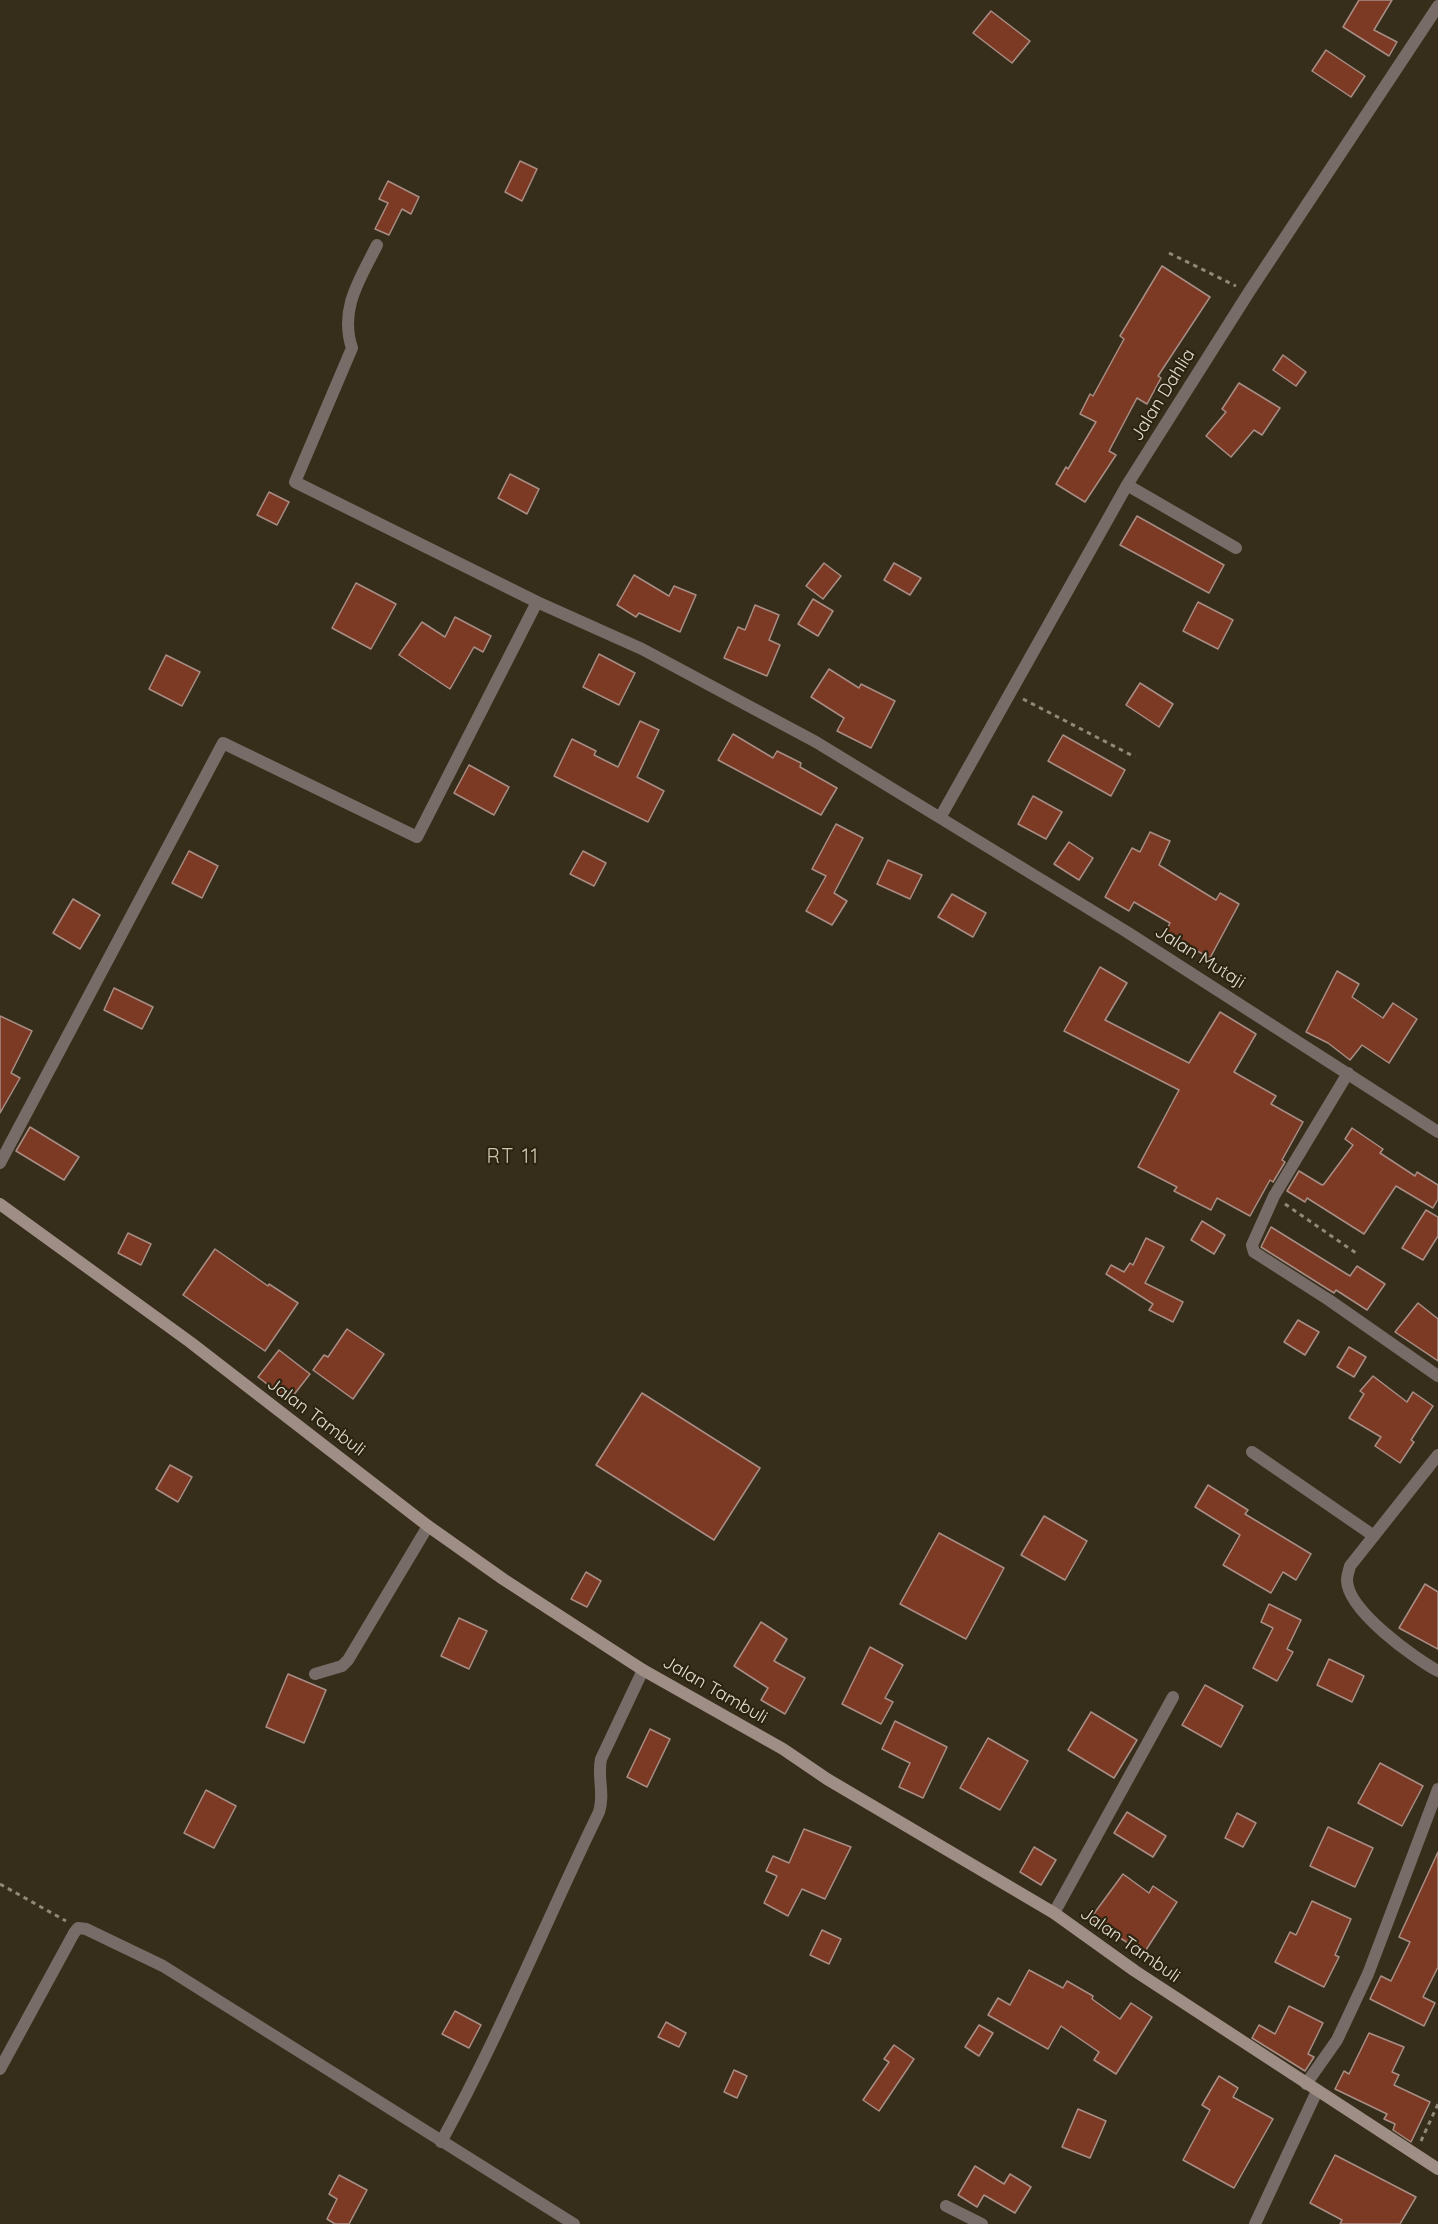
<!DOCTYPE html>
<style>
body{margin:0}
canvas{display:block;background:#362e1a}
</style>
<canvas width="1438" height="2224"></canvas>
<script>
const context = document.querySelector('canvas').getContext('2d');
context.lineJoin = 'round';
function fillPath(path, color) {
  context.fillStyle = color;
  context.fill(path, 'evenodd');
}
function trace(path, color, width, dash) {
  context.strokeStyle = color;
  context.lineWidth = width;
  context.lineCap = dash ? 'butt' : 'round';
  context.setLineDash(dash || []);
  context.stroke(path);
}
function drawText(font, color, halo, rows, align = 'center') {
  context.font = font + ' Quicksand,sans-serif';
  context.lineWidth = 4.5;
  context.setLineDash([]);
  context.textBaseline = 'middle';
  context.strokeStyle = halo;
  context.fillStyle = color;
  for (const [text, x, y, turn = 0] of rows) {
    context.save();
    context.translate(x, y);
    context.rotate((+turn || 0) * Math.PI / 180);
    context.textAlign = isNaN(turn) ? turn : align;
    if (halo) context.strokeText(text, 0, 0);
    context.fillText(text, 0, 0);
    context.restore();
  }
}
const building = new Path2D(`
 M1359 0H1392L1374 30 1397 42 1389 56 1343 27Z
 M991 11 1030 41 1012 63 973 33Z
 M1326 50 1365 76 1351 97 1312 71Z
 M520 161 537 169 522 201 505 192Z
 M388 181 419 197 411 214 402 209 389 235 375 229 388 203 379 199Z
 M1162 266 1210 297 1158 376 1161 378 1147 404 1137 398 1109 451 1116 455 1085 502 1056 484 1066 467 1068 469 1096 422 1080 414 1090 394 1093 396 1124 339 1120 336Z
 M1283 355 1306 372 1296 386 1273 370Z
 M1239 383 1280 408 1262 435 1254 430 1231 457 1206 436 1226 412 1222 409Z
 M510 474 539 489 527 514 498 498Z
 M269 492 289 502 277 525 257 515Z
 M1137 516 1224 565 1209 593 1120 545Z
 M824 563 841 576 823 599 806 586Z
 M894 563 921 578 910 595 884 580Z
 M634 575 669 596 674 586 696 595 680 632 639 613 636 617 617 605Z
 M356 583 396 604 371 649 332 628Z
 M813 599 833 611 818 636 798 624Z
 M1198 602 1233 620 1218 649 1183 631Z
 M755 605 779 615 769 640 780 645 767 676 724 658 738 627 745 630Z
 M455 617 491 636 483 652 474 647 450 689 399 655 422 622 445 637Z
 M599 654 635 673 619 705 583 687Z
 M166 655 200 672 182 706 149 689Z
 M829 669 859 688 861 684 895 701 871 748 837 731 844 718 811 697Z
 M1140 683 1173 704 1159 727 1126 705Z
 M640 721 659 730 637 777 664 791 648 822 554 776 572 739 596 751 594 755 618 767Z
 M733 734 773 758 777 751 801 763 800 767 837 788 821 815 718 760Z
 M1063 735 1125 770 1111 796 1048 761Z
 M469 765 509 787 494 815 454 793Z
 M1033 796 1062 812 1046 839 1018 824Z
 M836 824 863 838 834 893 847 901 832 925 806 911 826 876 812 869Z
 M1150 832 1170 841 1159 865 1216 900 1220 893 1239 904 1210 958 1165 933 1170 923 1134 902 1129 911 1105 897 1132 848 1140 852Z
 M1069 842 1093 858 1079 880 1054 864Z
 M189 851 218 866 202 898 172 883Z
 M583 851 606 863 594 886 570 874Z
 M888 860 922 875 910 899 877 884Z
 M952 894 986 913 973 937 938 917Z
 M73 899 100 915 80 949 53 933Z
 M1100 967 1127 983 1105 1020 1189 1063 1220 1012 1256 1034 1234 1072 1276 1096 1271 1104 1303 1122 1282 1160 1285 1162 1273 1182 1270 1180 1250 1216 1217 1198 1211 1210 1174 1191 1177 1187 1138 1167 1179 1090 1064 1031Z
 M1337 971 1359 984 1352 997 1383 1018 1393 1003 1417 1019 1389 1063 1362 1045 1350 1060 1328 1043 1306 1032Z
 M114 988 153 1007 142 1029 104 1010Z
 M0 1016 32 1031 11 1073 20 1078 0 1113Z
 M30 1127 79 1157 64 1180 16 1151Z
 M1352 1128 1383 1149 1380 1153 1415 1176 1417 1172 1438 1185V1199L1433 1208 1396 1186 1364 1234 1307 1198 1305 1202 1287 1191 1299 1171 1322 1185 1324 1184 1353 1145 1345 1139Z
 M1426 1210 1438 1217V1236L1423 1260 1402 1248Z
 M1202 1221 1225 1235 1214 1254 1191 1240Z
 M1271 1227 1350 1276 1357 1266 1385 1284 1367 1310 1336 1290 1334 1293 1261 1247Z
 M128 1233 151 1244 141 1265 118 1253Z
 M1146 1238 1164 1247 1145 1283 1183 1302 1173 1322 1149 1310 1153 1304 1106 1274 1111 1265 1124 1272 1130 1263 1133 1265Z
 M215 1249 268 1286 269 1284 298 1303 265 1351 183 1295Z
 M1418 1303 1438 1319V1361L1395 1332Z
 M1298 1320 1319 1332 1305 1355 1284 1342Z
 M347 1329 384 1354 353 1399 313 1370 324 1355 328 1357Z
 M1349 1347 1366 1357 1354 1377 1337 1367Z
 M279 1350 310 1374 289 1401 258 1377Z
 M1373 1376 1407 1402 1413 1392 1433 1406 1411 1440 1414 1442 1400 1463 1375 1446 1381 1437 1349 1418 1364 1394 1360 1391Z
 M642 1393 760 1468 714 1540 596 1465Z
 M170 1465 192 1477 178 1502 156 1489Z
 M1208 1485 1248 1510 1245 1514 1311 1554 1296 1580 1283 1572 1271 1593 1223 1565 1240 1535 1195 1507Z
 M1044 1516 1087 1541 1065 1580 1021 1555Z
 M939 1533 1004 1568 966 1639 900 1604Z
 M586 1572 601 1581 587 1607 571 1599Z
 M1425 1584 1438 1592V1649L1399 1628Z
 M1269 1604 1301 1620 1287 1649 1293 1652 1277 1681 1253 1668 1273 1628 1261 1622Z
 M459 1618 487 1631 469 1669 441 1656Z
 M761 1622 787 1639 774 1661 805 1678 785 1714 761 1700 768 1688 734 1666Z
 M870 1647 903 1665 885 1698 893 1702 881 1724 842 1704Z
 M1329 1659 1364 1676 1352 1702 1317 1685Z
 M288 1674 326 1690 304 1743 266 1727Z
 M1205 1685 1243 1706 1221 1747 1182 1725Z
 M1091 1712 1137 1740 1114 1778 1068 1750Z
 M895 1721 947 1747 923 1798 899 1787 910 1763 882 1749Z
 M650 1729 670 1739 647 1787 627 1777Z
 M988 1738 1028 1761 1000 1810 960 1788Z
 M1380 1763 1423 1786 1402 1826 1358 1803Z
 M206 1790 236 1806 214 1848 184 1833Z
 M1127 1812 1166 1836 1153 1857 1114 1833Z
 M1237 1813 1256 1823 1243 1847 1225 1838Z
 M1328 1827 1373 1848 1355 1887 1310 1866Z
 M804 1829 851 1847 825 1899 802 1889 788 1916 764 1903 777 1876 766 1871 773 1856 789 1863Z
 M1034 1847 1056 1860 1041 1885 1020 1872Z
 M1438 1852V1967L1423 1997 1435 2003 1424 2026 1370 1999 1381 1976 1391 1981 1410 1942 1399 1937Z
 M1123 1874 1149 1893 1153 1886 1177 1902 1144 1953 1090 1919Z
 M1312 1901 1351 1919 1335 1955 1339 1957 1324 1987 1275 1962 1290 1932 1296 1935Z
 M822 1930 841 1939 829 1964 810 1955Z
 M1029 1970 1063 1988 1067 1981 1093 1996 1092 1999 1120 2019 1131 2003 1152 2017 1116 2074 1094 2060 1099 2052 1061 2026 1048 2049 988 2015 998 1998 1010 2005Z
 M1289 2006 1323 2023 1308 2054 1314 2057 1305 2071 1252 2038 1259 2025 1275 2034Z
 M455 2011 481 2025 469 2048 442 2034Z
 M666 2022 686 2033 679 2047 658 2037Z
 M979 2025 993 2033 979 2056 965 2047Z
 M1369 2033 1404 2047 1392 2072 1399 2075 1394 2085 1430 2102 1411 2142 1393 2130 1395 2124 1384 2119 1387 2114 1335 2089 1344 2071 1349 2074Z
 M894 2045 914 2059 879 2111 863 2100 889 2062 884 2059Z
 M734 2070 747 2076 737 2098 724 2092Z
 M1219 2076 1238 2088 1233 2097 1273 2119 1234 2188 1183 2160 1210 2110 1202 2105Z
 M1078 2109 1106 2121 1090 2158 1062 2147Z
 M1335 2155 1416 2197 1400 2224H1340L1342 2220 1310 2203Z
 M975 2166 1004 2184 1010 2174 1031 2187 1015 2213 984 2195 977 2207 958 2195Z
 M339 2175 367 2190 349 2224H335L327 2219 337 2199 329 2194Z`);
fillPath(building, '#7c3a25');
trace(building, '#a88d85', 1.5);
trace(new Path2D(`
 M1169 253 1236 286
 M1023 699 1135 757
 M1285 1204 1356 1253
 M0 1884 66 1921
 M1421 2141 1438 2104`), '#8f8979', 3, [4.5, 4.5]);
trace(new Path2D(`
 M377 245C360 279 339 309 352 348L295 482 537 602
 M1127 485 1236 548
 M941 816 1127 485 1249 292 1438 6
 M1348 1073 1274 1196 1252 1245 1254 1252 1329 1300 1438 1376
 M0 1163 223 743 417 837 537 602 642 649 816 742 1127 932 1438 1132
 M1252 1452 1374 1536
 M1438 1455 1350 1566C1349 1570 1347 1576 1347 1580 1347 1610 1414 1658 1438 1671
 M315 1674 342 1666 348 1660 428 1526
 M1054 1913 1173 1697
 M0 2069 74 1933 78 1928 86 1929 163 1966 574 2224
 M1306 2084 1337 2040 1368 1974 1438 1789
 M441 2142C500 2035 546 1921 599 1812 605 1793 597 1778 601 1759L643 1670
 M946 2206 982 2224
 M1255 2224 1317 2091`), '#776c67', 12);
trace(new Path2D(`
 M0 1204 190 1342 428 1526 503 1579 643 1670 783 1749 827 1779 1054 1913 1135 1971 1438 2169`), '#9f8e86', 12);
drawText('18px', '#e5e0d4', '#2c2410', [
 ["Jalan Dahlia",1163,395,-58],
 ["Jalan Mutaji",1200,957,32],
 ["Jalan Tambuli",316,1417,37],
 ["Jalan Tambuli",715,1690,30],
 ["Jalan Tambuli",1130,1945,35]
]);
context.letterSpacing = '1.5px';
drawText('20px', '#d1c6ae', '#2c2410', [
 ["RT 11",513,1157]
]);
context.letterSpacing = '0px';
</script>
